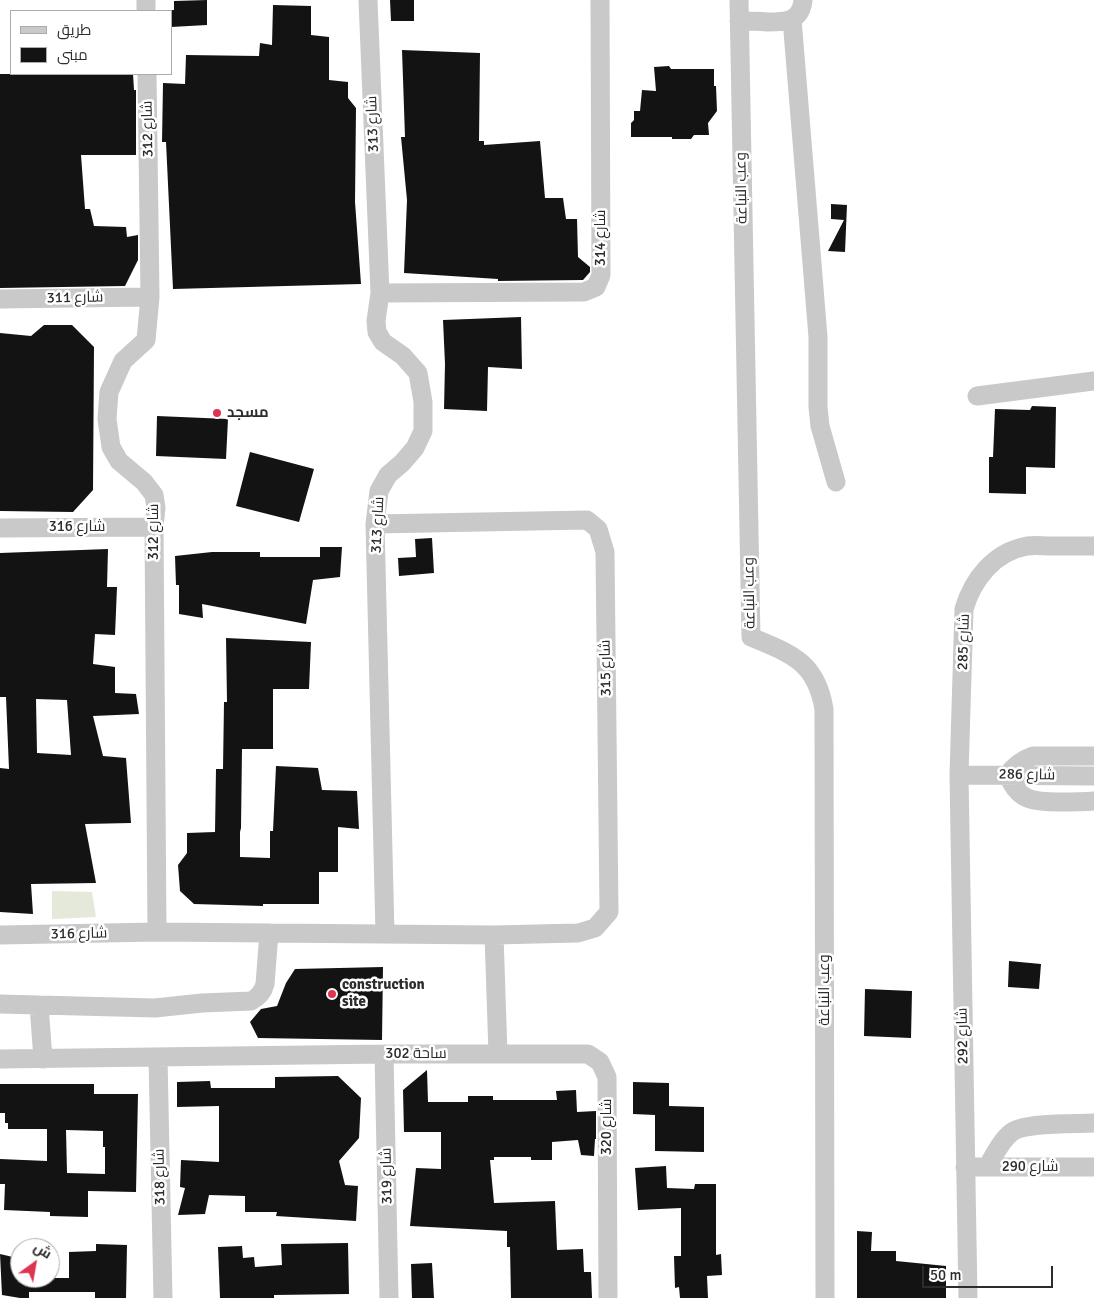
<!DOCTYPE html>
<meta charset="utf-8">
<style>
body{margin:0}
#map{position:relative;width:1094px;height:1298px;overflow:hidden;background:#fff;font-family:Signika,Cairo,sans-serif}
canvas{display:block}
.legend{position:absolute;left:10px;top:10px;width:162px;height:65px;box-sizing:border-box;background:#fff;border:1px solid #ababab;margin:0;padding:6px 9px;list-style:none;font-size:15px;color:#2c2c2c}
.legend li{display:flex;align-items:center;gap:10px;height:25px}
.legend b{width:25px;border:1px solid #ababab}
.north{position:absolute;left:10px;top:1238px;width:50px;height:50px;box-sizing:border-box;background:#fff;border:1px solid #ababab;border-radius:50%;rotate:32deg;font-size:14px;font-weight:700;line-height:20px;text-align:center;color:#2c2c2c}
.north::after{content:'';display:block;margin:auto;width:18px;height:22px;background:#dd3451;clip-path:polygon(50% 0,100% 100%,50% 72%,0 100%)}
.scale{position:absolute;left:922px;top:1266px;width:131px;height:22px;box-sizing:border-box;border:2px solid #2c2c2c;border-top:0;padding-left:6px;font-size:15px;line-height:18px;white-space:nowrap;color:#2c2c2c;-webkit-text-stroke:4px #fff;paint-order:stroke}
</style>
<div id="map">
<canvas width="1094" height="1298"></canvas>
<ul class="legend">
<li><b style="height:6px;background:#c9c9c9"></b>طريق</li>
<li><b style="height:14px;background:#131313"></b>مبنى</li>
</ul>
<div class="north">ش</div>
<div class="scale">50 m</div>
</div>
<script>
const context = document.querySelector('canvas').getContext('2d');
context.lineJoin = 'round';
function fillPath(path, color) {
  context.fillStyle = color;
  context.fill(path, 'evenodd');
}
function trace(path, color, width, dash) {
  context.strokeStyle = color;
  context.lineWidth = width;
  context.lineCap = dash ? 'butt' : 'round';
  context.setLineDash(dash || []);
  context.stroke(path);
}
function drawText(font, color, halo, rows, align = 'center') {
  context.font = font + ' Signika,Cairo,sans-serif';
  context.lineWidth = 5;
  context.setLineDash([]);
  context.textBaseline = 'middle';
  context.strokeStyle = halo;
  context.fillStyle = color;
  for (const [text, x, y, turn = 0] of rows) {
    context.save();
    context.translate(x, y);
    context.rotate((+turn || 0) * Math.PI / 180);
    context.textAlign = isNaN(turn) ? turn : align;
    if (halo) context.strokeText(text, 0, 0);
    context.fillText(text, 0, 0);
    context.restore();
  }
}
fillPath(new Path2D(`
 M52 891 92 892 96 917 52 919Z`), '#e4e9da');
fillPath(new Path2D(`
 M207 0V25L171 27V10H174V1Z
 M390 0H414V21H391Z
 M273 5 311 6V35L329 37V80L348 82V98L356 108 355 202 361 284 173 289 166 142H162L163 83 185 84 186 55 259 56 260 43 272 45Z
 M402 50 480 53 479 141H484V145L540 141 545 198H563L566 219H577L578 257 590 267V272L583 280 498 281V279L404 273 407 200 401 137H405Z
 M669 66 671 69H714V86H716L717 111 708 123 709 135H694L691 139H672V137H631V123L634 120V111H640L642 90 656 91 654 67Z
 M0 74H133L134 90H136V155H81L85 209H90L94 226 126 227 127 237 138 235V260L125 286 0 288Z
 M831 204 847 205 845 252 828 251 844 220 831 219Z
 M521 317 522 369 488 367 487 411 444 409 445 364 443 320Z
 M44 325H72L94 347 93 490 73 512 0 511V333L31 336Z
 M1032 406 1056 407 1055 468 1026 467V494L989 493V457H993L995 409 1030 410Z
 M157 416 228 419 226 459 156 456Z
 M250 452 314 469 299 522 236 506Z
 M432 538 434 573 399 576 398 558 416 557 415 539Z
 M320 547H342L340 577 313 580 306 624 202 604 203 618 179 614V585H176L175 556 212 552H260V557H320Z
 M108 549 107 587H117L115 635 95 634 93 664 115 667V693L136 694 139 714 93 716 103 756 126 758 131 823 85 824 96 883 31 884 33 914 0 912V768L9 769 6 697H0V553ZM36 699 67 700 71 755 37 753Z
 M226 638 311 642 309 689H273V749H242L241 828 240 832V857L270 858V831H273L276 766 318 768 322 790 357 791 359 829 338 827V872H319V904H263V906L194 904 180 891 178 865 187 853V833L215 832 216 769H223L224 702H227Z
 M1009 961 1041 964 1039 989 1008 987Z
 M383 967 382 1040 258 1038 250 1022 261 1009 277 1006 286 983 295 969Z
 M865 989 912 991 911 1038 864 1036Z
 M427 1070 428 1102H468V1096H493V1100H557L556 1091 576 1090 577 1112 596 1111V1139H595L594 1156 581 1155 578 1140 552 1142V1160H531V1157H494V1160H490L494 1203 555 1201 557 1250 583 1249 584 1272H591L592 1298H511L510 1247H507V1231L410 1226 416 1168 441 1169V1132H404L403 1090Z
 M338 1076 361 1098 359 1138 339 1161 345 1185 358 1186 356 1221 276 1216 277 1212H245V1196L209 1195 205 1214 178 1215 185 1188 180 1187 181 1160 219 1162V1106L177 1107V1082L210 1081 211 1088H275V1077Z
 M633 1082 669 1083V1106L704 1107V1152L655 1151V1115L633 1114Z
 M0 1084H94V1094H138L136 1192 88 1191V1217L50 1216V1212L4 1210 5 1184H0V1159L47 1161V1129H8V1123H5V1113H0ZM66 1130 103 1131V1147H105V1174L67 1173Z
 M666 1166 667 1188 694 1189 695 1184H716V1255L721 1254 722 1275 707 1276 708 1298H680L679 1287 675 1288 674 1256H681V1208L638 1210 635 1168Z
 M857 1231 872 1232 871 1251H896V1261L946 1266V1298H857Z
 M348 1243 349 1294 274 1295V1298H220L218 1247 242 1246 243 1258 254 1257 255 1267 282 1265 281 1244Z
 M96 1244 127 1245 126 1298H95V1292H29V1298H20L2 1295 0 1254 17 1258 20 1278H69V1252L96 1251Z
 M432 1263 434 1298H412L411 1264Z`), '#131313');
trace(new Path2D(`
 M146 0V11
 M368 0 380 293 376 321 377 332 383 342 403 356 418 373 423 402V431L415 448 402 463 388 475 379 491 375 524 385 934
 M739 0 751 637C791 654 816 661 824 709L825 1298
 M792 19 818 337V407L820 426 836 482
 M739 21C748 21 758 21 767 22 785 22 801 22 803 0
 M147 74 150 297 146 340 123 361 109 392 107 419 111 447 119 461 144 482 154 495 156 508 154 527 157 932
 M380 293 584 292 596 287 601 275 600 0
 M0 299 150 297
 M977 396 1094 381
 M0 528 154 527
 M1094 756H1033C1022 760 1014 765 1008 775 1018 801 1034 802 1059 802 1070 802 1082 802 1094 801
 M959 775 1094 776
 M0 935 157 932 494 935 578 933 595 928 609 912 605 552 598 529 587 520 375 524
 M494 935 498 1054
 M0 1004 155 1008 202 1003 251 1001C259 997 263 992 265 984L269 933
 M39 1005 43 1059
 M384 1054 389 1298
 M158 1057 163 1298
 M0 1059 384 1054H588L600 1062 607 1077 608 1298
 M965 1167H1094
 M987 1167C994 1156 1001 1140 1012 1132 1026 1122 1075 1124 1094 1123
 M968 1298 959 775 964 609C973 579 994 552 1027 546 1035 545 1043 546 1051 546 1065 546 1080 546 1094 546`), '#c9c9c9', 19);
for (const [x, y, r, color] of [
 [217,413,5,"#dd3451"],
 [332,994,5,"#dd3451"]
]) {
  const dot = new Path2D();
  dot.arc(x, y, r, 0, 2 * Math.PI);
  context.fillStyle = color;
  context.fill(dot);
  trace(dot, '#fff', 2);
}
drawText('15px', '#2c2c2c', '#fff', [
 ["شارع 313",373,124,-92],
 ["شارع 312",148,129,-91],
 ["وعب النباعة",742,188,-91],
 ["شارع 314",601,238,-90],
 ["شارع 311",75,298,-1],
 ["شارع 313",378,525,-87],
 ["شارع 316",77,527],
 ["شارع 312",154,532,-90],
 ["وعب النباعة",750,593,-91],
 ["شارع 285",964,642,-88],
 ["شارع 315",606,668,-91],
 ["شارع 286",1027,775,1],
 ["شارع 316",79,934,-1],
 ["وعب النباعة",825,990,-90],
 ["شارع 292",963,1036,-91],
 ["ساحة 302",416,1054],
 ["شارع 320",607,1127,-90],
 ["شارع 290",1030,1167],
 ["شارع 319",387,1176,-91],
 ["شارع 318",160,1177,-91]
]);
drawText('bold 15px', '#2c2c2c', '#fff', [
 ["مسجد",227,413],
 ["construction",342,985],
 ["site",342,1002]
], 'left');
</script>
